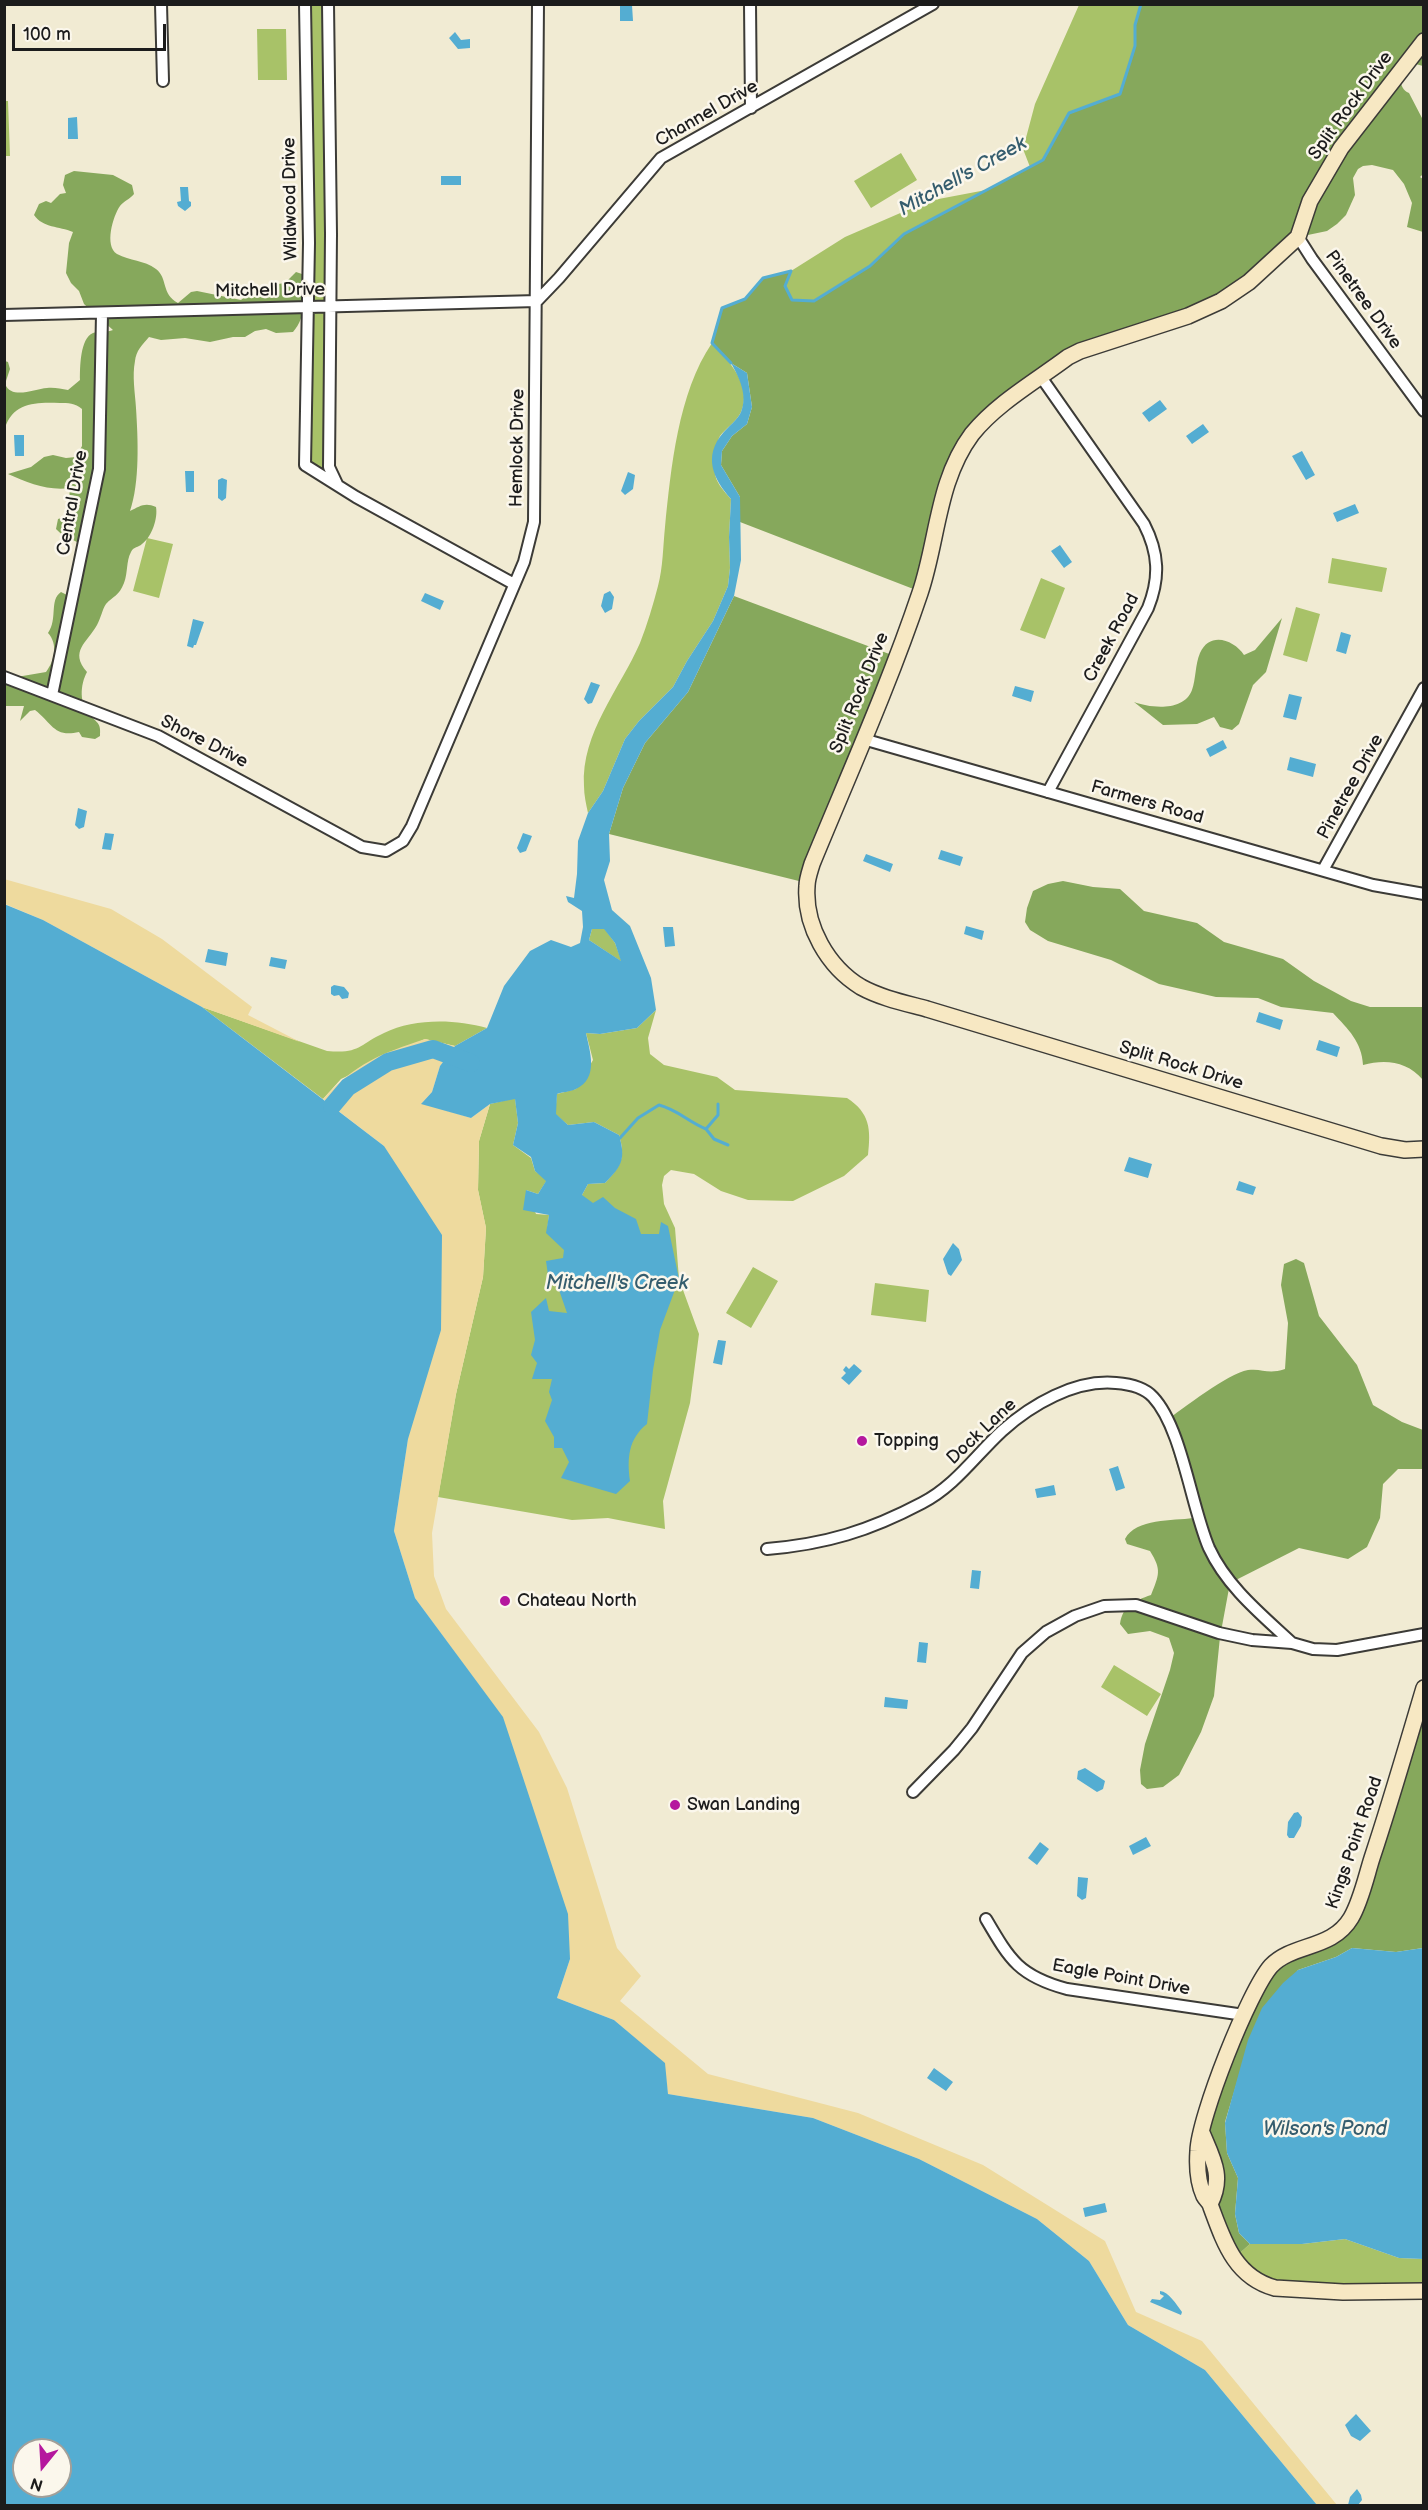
<!DOCTYPE html>
<style>
body{margin:0}
#map{position:relative;width:1428px;height:2510px;overflow:hidden;background:#f1ebd3;font-family:"Balsamiq Sans",sans-serif}
canvas{display:block}
.frame{position:absolute;inset:0;border:6px solid #1c1c1c;pointer-events:none}
.north{position:absolute;left:12px;top:2438px;width:60px;height:60px;box-sizing:border-box;background:#fbf7ec;border:2px solid #a29f99;border-radius:50%;rotate:198deg;font-size:16px;font-weight:700;line-height:24px;text-align:center;color:#1c1c1c}
.north::after{content:'';display:block;margin:auto;width:21px;height:27px;background:#b5179e;clip-path:polygon(50% 0,100% 100%,50% 72%,0 100%)}
.scale{position:absolute;left:12px;top:24px;width:154px;height:27px;box-sizing:border-box;border:3px solid #1c1c1c;border-top:0;padding-left:8px;font-size:18px;line-height:21px;white-space:nowrap;color:#1c1c1c;-webkit-text-stroke:4px #fbf7ec;paint-order:stroke}
</style>
<div id="map">
<canvas width="1428" height="2510"></canvas>
<div class="frame"></div>
<div class="north">N</div>
<div class="scale">100 m</div>
</div>
<script>
const context = document.querySelector('canvas').getContext('2d');
context.lineJoin = 'round';
function fillPath(path, color) {
  context.fillStyle = color;
  context.fill(path, 'evenodd');
}
function trace(path, color, width, dash) {
  context.strokeStyle = color;
  context.lineWidth = width;
  context.lineCap = dash ? 'butt' : 'round';
  context.setLineDash(dash || []);
  context.stroke(path);
}
function drawText(font, color, halo, rows, align = 'center') {
  context.font = font + ' "Balsamiq Sans",sans-serif';
  context.lineWidth = 5;
  context.setLineDash([]);
  context.textBaseline = 'middle';
  context.strokeStyle = halo;
  context.fillStyle = color;
  for (const [text, x, y, turn = 0] of rows) {
    context.save();
    context.translate(x, y);
    context.rotate((+turn || 0) * Math.PI / 180);
    context.textAlign = isNaN(turn) ? turn : align;
    if (halo) context.strokeText(text, 0, 0);
    context.fillText(text, 0, 0);
    context.restore();
  }
}
fillPath(new Path2D(`
 M305 5H328L329 466 337 484 305 465Z
 M1079 5H1141L1135 25V46L1120 94 1069 113 1043 160 1030 167 1023 149 1035 104Z
 M257 29H286L287 80H258Z
 M5 101H8L10 156H5Z
 M901 153 917 180 871 208 854 181Z
 M986 190 904 234 870 266 814 301 792 300 785 286 791 271 845 237 928 201Z
 M712 343C728 360 753 385 741 412 737 421 726 428 720 436 717 441 717 448 716 454 712 477 716 482 731 499L729 537 730 568 728 586 713 621 687 661 673 687 639 721 625 739 603 791 588 813C586 804 584 795 584 786 581 733 620 689 640 643 647 625 653 605 658 586 663 568 663 546 665 527 671 468 678 393 712 343Z
 M147 538 173 544 159 598 133 591Z
 M1332 558 1387 568 1382 592 1328 583Z
 M1041 578 1065 588 1045 639 1020 630Z
 M1296 607 1320 614 1307 662 1283 655Z
 M604 928 615 943 622 962 589 940 592 929Z
 M202 1007 327 1051C360 1054 358 1045 384 1033 414 1018 455 1019 487 1028L455 1046 425 1039 341 1079 323 1099Z
 M656 1010 648 1038 650 1054 664 1065 717 1077 735 1090 847 1098C870 1113 871 1129 868 1155L844 1176 793 1201 748 1200 721 1191 694 1174 671 1170 664 1176 662 1185 664 1204 675 1228 679 1279 699 1334 690 1403 663 1501 665 1529 608 1518 572 1520 438 1497 456 1394 483 1277 486 1228 478 1190 479 1141 490 1104 515 1098 518 1123 513 1145 531 1158 535 1171 547 1180 538 1194 526 1190 536 1214 549 1215 547 1231 582 1195 588 1184 605 1183C621 1166 626 1158 619 1135L594 1122 568 1125 555 1114 557 1094 576 1089 593 1060 586 1033 600 1034 637 1028Z
 M753 1267 778 1281 751 1328 726 1313Z
 M875 1283 929 1290 926 1322 871 1315Z
 M1114 1665 1161 1694 1147 1716 1101 1687Z
 M1345 2239 1399 2258 1423 2259V2291L1275 2288 1233 2259 1250 2244H1302Z`), '#a8c268');
fillPath(new Path2D(`
 M1141 5H1423V66L1412 63 1400 79C1401 85 1403 91 1409 93L1423 120V174L1420 177 1423 179V232L1407 227 1412 203 1404 184 1393 170 1372 165 1363 166 1358 169 1353 178 1355 195 1346 215 1337 224 1327 231 1303 236 1221 301 1080 351 973 434 916 590 740 522V497L721 465 722 451 732 436 747 424 752 407 747 373 731 363 712 343 722 308 745 299 763 278 791 271 785 286 792 300 814 301 870 266 904 234 1043 160 1069 113 1120 94 1135 46V25Z
 M74 171 113 175 132 185 134 194C130 199 124 201 120 206 113 216 104 246 117 254 130 261 144 260 156 269 168 278 161 294 178 303L191 292 197 291 241 300 257 287 285 283 296 272 305 275C304 294 307 317 293 332L276 333 266 329 255 331 245 337H233L210 342 185 338 161 340 149 337C142 345 136 351 135 361 132 376 135 393 136 408 138 439 140 482 130 511 140 506 145 502 156 507 158 518 152 537 142 544 138 548 134 546 131 552 126 561 128 573 124 583 119 596 113 596 106 604 102 610 101 618 97 625 87 643 69 651 87 672 80 685 79 704 90 715 98 724 101 723 100 736L95 739 82 737 79 732C54 738 52 723 35 710L30 711 20 721 24 706H4L5 679 46 672C55 660 58 644 48 633 58 619 49 600 61 592L67 595 66 600 72 595 87 551C80 539 67 541 56 529L58 519 72 515 77 511 69 499 70 488C48 491 28 483 8 474L31 467 44 457 53 455 66 458 76 457 82 446V409C75 403 68 403 60 403 37 402 13 402 5 428V361L8 362 10 369 5 384C12 400 34 389 47 388 54 387 61 389 68 390L80 380C80 368 80 338 93 333 100 330 107 333 113 330L84 304 79 291 71 283 66 273 69 243 73 232C59 226 43 228 34 215L39 204 46 201 51 203 60 194 66 193 63 185 65 175Z
 M734 596 892 655 807 883 609 834 623 788 645 743 688 692Z
 M1282 618 1266 672 1253 685 1239 724 1232 730 1220 727 1214 717 1197 724 1163 725 1134 702C1150 708 1184 712 1192 690 1196 679 1195 665 1200 653 1210 631 1234 640 1244 655L1255 650Z
 M1063 881 1093 887 1120 889 1144 911 1197 923 1224 942 1283 959 1314 981 1351 1001 1370 1007H1423V1080C1407 1061 1385 1059 1363 1065 1362 1042 1348 1029 1333 1013L1281 1007 1258 998 1216 997 1159 984 1111 960 1048 941 1030 930 1025 922 1027 908 1033 891 1048 884Z
 M1296 1259 1304 1263 1319 1316 1357 1365 1373 1405 1402 1422 1423 1430V1469H1398L1383 1484 1380 1518 1367 1547 1348 1559 1299 1548 1230 1583 1220 1637 1214 1696 1201 1732 1179 1775 1163 1787 1147 1789 1141 1784 1140 1770 1145 1744 1170 1670 1174 1653 1169 1638 1150 1631 1128 1634 1120 1624C1123 1605 1134 1601 1151 1595 1159 1575 1162 1570 1150 1551L1127 1544 1125 1539C1136 1518 1173 1521 1193 1518L1164 1422C1184 1408 1227 1374 1248 1370 1263 1368 1267 1375 1285 1369L1288 1323 1281 1285 1284 1264Z
 M1423 1688 1422 1765 1423 1948 1396 1952 1352 1948 1336 1957 1298 1970 1241 2069 1225 2122 1227 2153 1238 2178 1235 2214 1239 2233 1250 2244 1233 2259 1216 2223 1208 2147 1207 2107 1272 1966 1346 1925Z`), '#86a85c');
fillPath(new Path2D(`
 M4 879 111 909 162 939 252 1007 248 1015 300 1042 202 1007 43 920 5 904Z
 M425 1039 455 1046 440 1066 432 1092 422 1103 471 1118 490 1104 479 1141 478 1190 486 1228 483 1277 456 1394 432 1533 434 1576 446 1609 539 1732 567 1788 617 1948 641 1976 620 2001 708 2074 858 2113 983 2165 1105 2241 1136 2312 1202 2341 1337 2505H1317L1205 2370 1128 2325 1089 2261 1037 2219 919 2159 813 2118 668 2094 664 2063 614 2020 557 1998 570 1959 503 1718 415 1598 394 1531 408 1439 384 1146 323 1099C356 1063 380 1054 425 1039Z`), '#eeda9e');
fillPath(new Path2D(`
 M620 5H632L633 21H620Z
 M455 32 461 40 470 39V48L458 49 449 38Z
 M77 117 78 139H68V118Z
 M441 176H461V185H441Z
 M180 187H188L189 201 191 202V206L185 211 178 206 177 202 181 201Z
 M731 363 747 373 752 407 747 424 732 436 722 451 721 465 740 497 741 560 734 596 688 692 645 743 623 788 609 834 610 861 604 880 612 910 630 926 651 978 656 1010 637 1028 600 1034 586 1033C590 1052 599 1078 576 1089 570 1092 562 1092 557 1094L556 1114 568 1125 594 1122 619 1135C626 1159 622 1166 605 1183L588 1184 582 1195 593 1203 603 1197 615 1208 636 1219 641 1234H659L661 1222 668 1226 679 1279 660 1330 653 1370 647 1424C628 1439 627 1459 630 1481L616 1494 561 1478 569 1462 562 1448H554V1437L545 1421 552 1400 549 1392 552 1379H532L537 1363 531 1355 535 1340 531 1312 546 1298 549 1311 567 1313 558 1287 548 1275 546 1261 563 1258 564 1250 546 1233 549 1215 523 1210 526 1190 538 1194 546 1181 535 1171 531 1157 513 1145 518 1123 515 1099 490 1104 471 1118 421 1104 432 1092 440 1066 455 1046 487 1028 504 986 530 951 551 940 571 947 580 943 583 927 582 911 568 902 566 896 574 898 577 874 578 841 588 813 603 791 625 739 639 721 673 687 687 661 713 621 728 586 730 568 729 537 731 499C713 479 703 456 723 433 728 427 738 419 741 412 748 395 739 377 731 363ZM592 929H604L615 943 621 961 589 940Z
 M1160 400 1167 409 1149 422 1142 413Z
 M1203 424 1209 432 1192 444 1186 436Z
 M14 435H24V456H15Z
 M1302 451 1315 475 1306 480 1292 456Z
 M185 471H194V492H186Z
 M628 472 635 475 633 489 625 495 621 491Z
 M222 478 227 480 226 498 222 501 218 498V480Z
 M1355 504 1359 513 1337 522 1333 513Z
 M1060 545 1072 562 1064 568 1051 551Z
 M610 591 614 597 612 609 605 613 601 606 604 594Z
 M425 593 444 601 440 610 421 601Z
 M193 619 204 622 196 645H194L193 648 187 646Z
 M1341 632 1351 635 1346 654 1336 651Z
 M591 682 600 685 592 703 588 704 584 699Z
 M1015 686 1034 691 1031 702 1012 696Z
 M1289 694 1302 697 1296 720 1283 717Z
 M1223 740 1227 748 1210 757 1206 749Z
 M1290 757 1316 764 1313 777 1287 770Z
 M78 808 87 811 84 827 79 829 75 825Z
 M105 833 114 834 111 850 102 849Z
 M523 833 532 836 526 851 520 853 517 848Z
 M941 850 963 857 960 866 938 859Z
 M866 854 893 864 890 872 863 861Z
 M4 904 43 920 202 1007 384 1146 442 1235 441 1330 408 1439 394 1531 415 1598 503 1717 568 1914 570 1959 557 1998 614 2020 665 2063 668 2094 813 2118 919 2159 1037 2219 1089 2261 1128 2325 1205 2370 1317 2505H5ZM24 2450H60V2486H24Z
 M966 926 984 931 982 940 964 934Z
 M663 927H673L675 946 665 947Z
 M208 949 228 953 226 966 205 962Z
 M271 957 287 960 285 969 269 966Z
 M334 985 344 987 349 993 348 998 342 999 339 995 334 996 331 994V987Z
 M1259 1012 1283 1020 1280 1030 1256 1022Z
 M1319 1040 1340 1047 1337 1057 1316 1050Z
 M1129 1157 1152 1164 1148 1178 1124 1171Z
 M1239 1181 1256 1187 1253 1195 1236 1190Z
 M953 1243 959 1249 962 1260 951 1276 948 1274 943 1259Z
 M718 1340 726 1341 722 1365 713 1363Z
 M854 1364 862 1371 849 1385 841 1378 846 1373 843 1370 846 1366 849 1369Z
 M1118 1466 1125 1488 1116 1491 1109 1469Z
 M1054 1485 1056 1495 1037 1498 1035 1489Z
 M972 1570 981 1571 979 1589 970 1588Z
 M919 1642 928 1643 926 1663 917 1662Z
 M885 1697 908 1700 907 1709 884 1707Z
 M1085 1768 1105 1781 1103 1789 1097 1792 1077 1779 1078 1771Z
 M1298 1812 1302 1817 1301 1826 1294 1838H1289L1287 1835 1288 1822 1294 1813Z
 M1146 1837 1151 1846 1133 1855 1129 1846Z
 M1040 1842 1049 1849 1037 1865 1028 1858Z
 M1078 1877 1088 1878 1086 1898 1082 1900 1077 1896Z
 M1352 1948 1396 1952 1423 1948V2259L1399 2258 1345 2239 1302 2244H1250L1239 2233 1235 2214 1238 2178 1227 2153 1225 2123 1248 2040 1262 2008 1283 1983 1298 1970 1336 1957Z
 M934 2068 953 2082 946 2091 927 2078Z
 M1105 2203 1107 2212 1085 2217 1083 2208Z
 M1160 2291C1169 2292 1176 2304 1182 2312L1181 2315 1150 2302 1152 2299 1160 2300 1164 2296 1160 2294Z
 M1356 2414 1371 2431 1360 2441 1351 2436 1345 2425Z
 M1357 2489 1361 2495 1362 2500 1358 2505H1348L1350 2497Z`), '#54add2');
trace(new Path2D(`
 M731 363 712 343 722 308 745 299 763 278 791 271 785 286 792 300 814 301 870 266 904 234 1043 160 1069 113 1120 94 1135 46V25L1141 4
 M706 1129 714 1139 728 1145
 M620 1138 638 1118 659 1105C678 1110 687 1121 706 1129L718 1115V1104`), '#54add2', 3);
trace(new Path2D(`
 M332 1106 348 1087 388 1062 433 1049 471 1063`), '#54add2', 18);
const street = new Path2D(`
 M161 4 163 81
 M305 4 309 243 305 465 356 497 514 584
 M328 4 331 234 329 467 337 484
 M750 4 751 108
 M1298 237 1312 259 1424 411
 M4 315 537 301 559 278 661 158 933 4
 M1041 377 1144 524C1159 553 1160 578 1148 608L1048 792
 M4 677 158 736 362 847 386 851 403 841 412 826 524 562 534 522 538 4
 M52 695 99 469 102 314
 M863 739 1373 885 1424 894
 M1323 870 1424 688
 M767 1549C826 1544 869 1531 922 1503 955 1486 975 1456 1002 1431 1031 1405 1075 1379 1116 1383 1129 1384 1144 1387 1153 1397 1182 1428 1191 1506 1209 1548 1227 1587 1262 1615 1292 1643
 M913 1792 954 1750 972 1728 1022 1653 1046 1632 1075 1616 1104 1606 1136 1605 1219 1633 1252 1640 1292 1643 1313 1649 1337 1650 1424 1634
 M986 1919C1010 1960 1019 1976 1067 1989L1244 2015`);
const secondary = new Path2D(`
 M1424 41 1341 148 1310 201 1298 237 1249 282 1221 301 1188 316 1080 351 1068 357C1036 381 997 403 972 434 937 481 938 540 920 593 889 685 849 774 812 864 810 871 807 879 807 886 804 926 828 967 861 987 881 998 905 1003 927 1009L1381 1146 1405 1150 1424 1149
 M1424 1688C1407 1745 1391 1801 1372 1858 1366 1877 1361 1901 1351 1918 1332 1950 1293 1943 1271 1966 1249 1991 1199 2117 1198 2151 1197 2165 1198 2183 1204 2196 1206 2200 1210 2202 1211 2207 1224 2242 1235 2277 1275 2288L1343 2292 1424 2291
 M1202 2133C1213 2159 1224 2177 1210 2204`);
trace(street, '#3c3b37', 14);
trace(secondary, '#3c3b37', 18);
trace(street, '#fff', 10);
trace(secondary, '#f7e8c3', 15);
for (const [x, y, r, color] of [
 [862,1441,6,"#b5179e"],
 [505,1601,6,"#b5179e"],
 [675,1805,6,"#b5179e"]
]) {
  const dot = new Path2D();
  dot.arc(x, y, r, 0, 2 * Math.PI);
  context.fillStyle = color;
  context.fill(dot);
  trace(dot, '#fbf7ec', 2);
}
drawText('18px', '#1c1c1c', '#fbf7ec', [
 ["Split Rock Drive",1351,106,-54],
 ["Channel Drive",707,114,-30],
 ["Wildwood Drive",291,199,-91],
 ["Mitchell Drive",270,291,-1],
 ["Pinetree Drive",1363,300,54],
 ["Hemlock Drive",518,448,-89],
 ["Central Drive",73,503,-80],
 ["Creek Road",1112,638,-62],
 ["Split Rock Drive",860,693,-68],
 ["Shore Drive",204,742,27],
 ["Pinetree Drive",1351,787,-61],
 ["Farmers Road",1147,803,16],
 ["Split Rock Drive",1181,1066,17],
 ["Dock Lane",982,1432,-43],
 ["Kings Point Road",1355,1843,-71],
 ["Eagle Point Drive",1121,1978,10]
]);
drawText('18px', '#1c1c1c', '#fbf7ec', [
 ["Topping",874,1441],
 ["Chateau North",517,1601],
 ["Swan Landing",687,1805]
], 'left');
drawText('italic 20px', '#355d6e', '#fbf7ec', [
 ["Mitchell's Creek",963,177,-29],
 ["Mitchell's Creek",617,1284],
 ["Wilson's Pond",1325,2130]
]);
</script>
